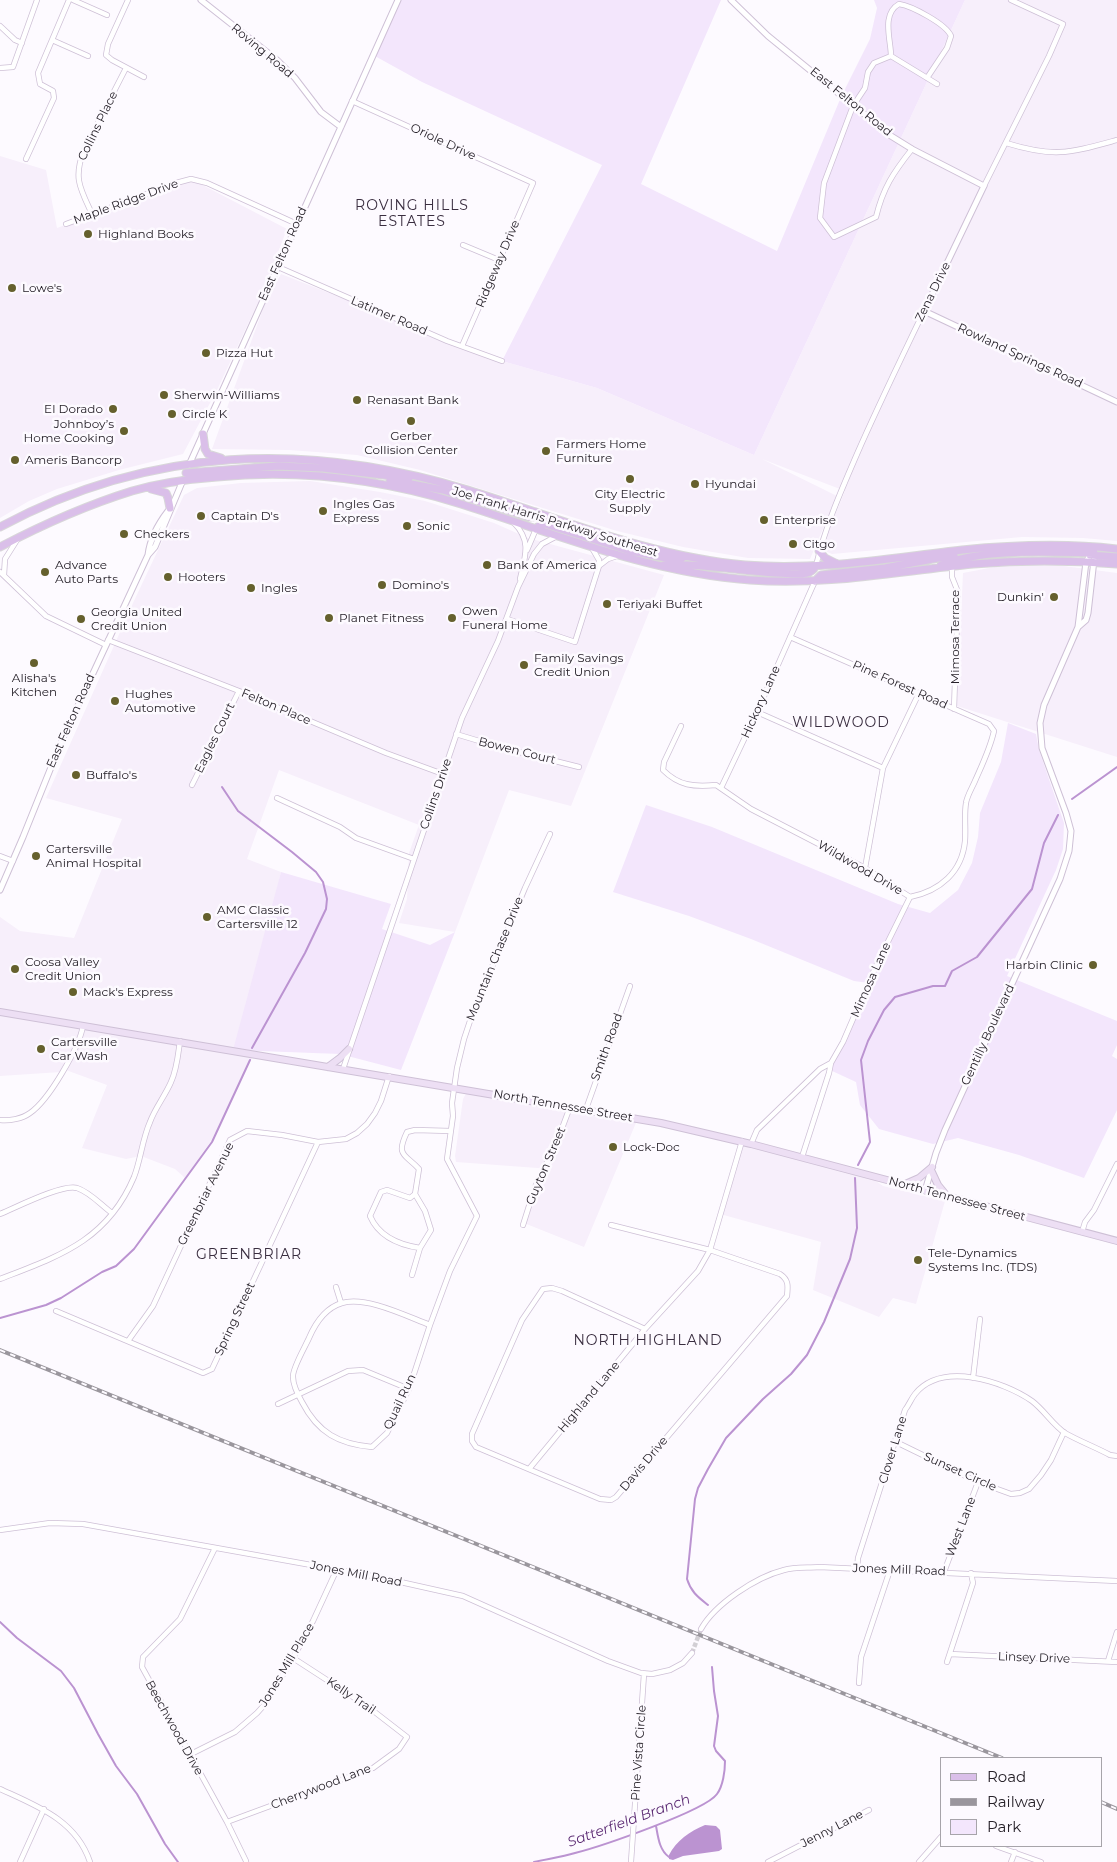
<!DOCTYPE html>
<meta charset="utf-8">
<style>
body{margin:0}
#map{position:relative;width:1117px;height:1862px;overflow:hidden;background:#fdfaff;font-family:Montserrat,sans-serif}
canvas{display:block}
.legend{position:absolute;left:940px;top:1757px;width:162px;height:90px;box-sizing:border-box;background:#fdfaff;border:1px solid #a7a4aa;margin:0;padding:6px 9px;list-style:none;font-size:15px;color:#27222a}
.legend li{display:flex;align-items:center;gap:10px;height:25px}
.legend b{width:25px;border:1px solid #a7a4aa}
</style>
<div id="map">
<canvas width="1117" height="1862"></canvas>
<ul class="legend">
<li><b style="height:6px;background:#dabfe9"></b>Road</li>
<li><b style="height:6px;background:#9a969d"></b>Railway</li>
<li><b style="height:14px;background:#f3e6fc"></b>Park</li>
</ul>
</div>
<script>
const context = document.querySelector('canvas').getContext('2d');
context.lineJoin = 'round';
function fillPath(path, color) {
  context.fillStyle = color;
  context.fill(path, 'evenodd');
}
function trace(path, color, width, dash) {
  context.strokeStyle = color;
  context.lineWidth = width;
  context.lineCap = dash ? 'butt' : 'round';
  context.setLineDash(dash || []);
  context.stroke(path);
}
function drawText(font, color, halo, rows, align = 'center') {
  context.font = font + ' Montserrat,sans-serif';
  context.lineWidth = 5;
  context.setLineDash([]);
  context.textBaseline = 'middle';
  context.strokeStyle = halo;
  context.fillStyle = color;
  for (const [text, x, y, turn = 0] of rows) {
    context.save();
    context.translate(x, y);
    context.rotate((+turn || 0) * Math.PI / 180);
    context.textAlign = isNaN(turn) ? turn : align;
    if (halo) context.strokeText(text, 0, 0);
    context.fillText(text, 0, 0);
    context.restore();
  }
}
fillPath(new Path2D(`
 M965 0H1117V541L1083 538 1022 537 832 554 825 551 828 532 845 491 762 459 837 496 810 559 748 558 683 547 617 531 420 470 357 455 289 450 212 449 267 298 281 274 502 361 597 388 754 455Z
 M0 156 46 170 57 228 191 179 287 229 262 294 218 388 183 454 119 470 57 489 29 501 0 518Z
 M310 481 380 492 425 501 494 523 528 538 664 575 571 806 509 790 455 932 399 923 407 899 409 853 419 825 279 770 247 859 281 872 240 1051 254 1054 211 1141 185 1178 175 1169 141 1156 126 1159 82 1148 107 1085 63 1069 61 1072 0 1076V917L20 931 74 938 122 819 46 798 133 603 184 495 197 488 241 483Z
 M1026 561 1117 573V757L957 706 963 573Z
 M468 1090 527 1100 573 1114 638 1118 584 1247 524 1223 551 1169 456 1162 455 1156 463 1099Z
 M742 1141 866 1174 883 1186 945 1201 916 1304 893 1298 879 1317 813 1290 821 1242 720 1214Z`), '#f7effb');
fillPath(new Path2D(`
 M398 0H721L641 184 777 251 841 97 870 39 877 8 874 0H965L754 455 597 388 502 361 602 165 422 82 373 55Z
 M1008 723 1036 734 1039 750 1064 823 1063 849 1056 870 1007 976 1117 1021V1045L1112 1056 1117 1059V1110L1084 1178 1019 1155 958 1138 933 1144 879 1129 860 1105 856 1082 830 1070 869 983 854 981 751 939 689 916 613 892 646 805 712 827 898 904 930 913 958 890 972 863 978 837 980 813 1001 762Z
 M281 872 391 904 382 929 430 945 455 932 401 1070 340 1054 233 1050Z`), '#f3e6fc');
fillPath(new Path2D(`
 M705 1825 716 1826 720 1830 722 1849 719 1851 683 1856 673 1860 669 1859V1855C676 1841 690 1831 705 1825Z`), '#bb93d1');
trace(new Path2D(`
 M222 787 238 811 292 852 316 872 323 882 327 899 326 909 305 953 252 1048
 M1072 799 1117 767
 M858 1165 870 1142 861 1060 868 1041 884 1010 895 997 933 986H945L952 971 977 957 1032 889 1044 843 1058 815
 M0 1318 46 1305 61 1298 102 1272 116 1266 134 1249 212 1142 250 1060
 M708 1605C698 1597 691 1592 687 1579L695 1499 698 1488 708 1469 726 1438 763 1399 791 1374 807 1355 824 1322 850 1259 857 1228 855 1178
 M0 1622 17 1638 61 1671 74 1688 98 1734 116 1766 137 1794 165 1844 178 1862
 M656 1826C658 1836 659 1850 669 1857
 M534 1862C547 1859 562 1857 575 1853 599 1847 705 1811 717 1794 723 1786 725 1771 725 1761L716 1751 714 1746 718 1716 714 1691 712 1667`), '#bb93d1', 2);
trace(new Path2D(`
 M692 1653 701 1629`), '#d2cfd4', 4.5, [4.5, 2]);
const minor = new Path2D(`
 M73 0 107 15
 M128 0 108 44 106 55 112 60 144 77
 M0 26 15 40 22 43
 M52 40 88 56
 M891 56 937 84
 M0 68 13 67 37 0
 M352 101 533 183 462 346
 M1006 143C1055 158 1069 153 1117 140
 M912 149C893 173 883 188 876 217L834 237 820 218 824 183 853 106 865 88 868 72 874 63 891 56C891 40 881 14 899 4 912 6 946 24 951 36L947 48 927 78
 M26 159 54 98 53 91 40 84 38 73 69 0
 M984 186 1049 56 1063 24 1011 0
 M92 214C80 188 73 178 84 150L126 68
 M66 224 176 183 191 179 207 183 297 224
 M463 245 499 260
 M278 267 447 341 502 361
 M514 523C532 541 525 557 520 579
 M527 550 536 529
 M599 566 608 559 617 556
 M816 566C825 527 841 491 857 454 878 406 901 359 924 311
 M952 567V577L958 592 954 709
 M0 572 46 616 106 645
 M4 575 5 559 17 540
 M507 619 575 642 599 566V560L592 548
 M108 640 239 691 386 753 443 774
 M757 712 883 768
 M681 726 664 762 663 770C679 786 694 787 716 785L751 809 865 868 910 897C940 891 962 872 965 841 966 829 964 815 966 803 967 796 972 788 975 781 982 765 990 749 994 731L989 724 790 637
 M456 734 499 747 579 767
 M192 785 239 691
 M721 788 757 712 815 581
 M277 798 340 827 356 838 414 859
 M0 856 13 861
 M865 868 883 768 919 693
 M343 1069 462 718 498 641 518 587 534 554 542 544 557 536
 M586 1109 630 986
 M0 1120C9 1121 22 1119 30 1113 49 1100 79 1048 83 1026
 M751 1144 757 1130 820 1069 831 1063
 M802 1157 829 1073 831 1063 843 1042 875 968 910 897
 M415 1194 425 1211 431 1230 420 1248C400 1245 379 1237 370 1216L381 1192 387 1190 410 1198 415 1194 419 1169C406 1154 395 1157 407 1132L415 1130 451 1131
 M0 1214C17 1207 62 1184 77 1188 90 1192 102 1206 112 1213
 M523 1225 535 1187 558 1139 570 1107
 M611 1225 710 1250 780 1274C789 1280 788 1286 787 1296L616 1497 611 1500 600 1499 476 1447 472 1441V1434L522 1320 543 1289 552 1288 562 1291 645 1329
 M1082 1232 1085 1222 1094 1210 1117 1164
 M412 1275 420 1248
 M0 1279C59 1256 107 1241 134 1177 141 1159 142 1140 150 1122 155 1108 165 1096 171 1082 177 1069 178 1055 180 1041
 M336 1287 341 1303
 M56 1311 203 1373 212 1369 318 1142
 M430 1325C406 1316 367 1296 342 1303 325 1308 315 1324 309 1338 305 1347 292 1369 293 1377 293 1385 298 1395 302 1402 318 1433 339 1444 372 1447L387 1433 409 1389 430 1325 450 1271 477 1216 447 1159 453 1116 452 1103 457 1068 464 1039 472 1015 525 888 550 834
 M128 1341 153 1306 230 1140 247 1131 282 1135 318 1142 346 1139 357 1133 367 1124 375 1113 381 1101 389 1076
 M973 1378 980 1319
 M278 1404 348 1371 363 1370 409 1389
 M896 1442 978 1482 1011 1494 1020 1493 1029 1489 1041 1475 1051 1460 1064 1432
 M529 1469 645 1329 698 1271 710 1250 742 1141
 M0 1530 50 1523 83 1524 378 1577 463 1596 608 1661 641 1673 652 1674 670 1670 683 1663 692 1653
 M215 1548 180 1619 143 1657 142 1667 227 1822 246 1861
 M857 1569 858 1558 905 1410C909 1405 911 1399 915 1394 942 1361 1003 1381 1032 1401 1044 1410 1053 1425 1065 1433 1079 1441 1095 1447 1110 1455L1117 1456
 M944 1572 978 1482
 M701 1629C715 1604 756 1577 784 1570 795 1567 807 1568 819 1567L1117 1581
 M950 1654 1117 1662
 M1108 1661 1117 1632
 M947 1662 973 1583 971 1573
 M859 1683 861 1657 890 1570
 M189 1755 235 1732 257 1713 266 1703 293 1658 313 1621 337 1569
 M0 1789C37 1806 76 1820 90 1862
 M227 1822 373 1768 399 1749 407 1737 367 1706 293 1658
 M996 1846 1041 1862
 M20 1862 44 1809
 M631 1862 644 1674
 M768 1862 869 1810
 M919 1862 941 1837
 M1011 1862 1015 1852`);
const tertiary = new Path2D(`
 M201 0 277 60 295 78 321 112 341 127
 M731 0 768 36 891 136 912 149 984 186 924 311 1117 402
 M189 465 398 0
 M148 555C150 538 158 524 168 511
 M1078 627 1086 620 1088 613 1094 560
 M0 890 23 837 62 740 148 555 155 547 183 480
 M925 1191 936 1153 945 1130 1060 879 1069 851 1071 831 1066 813 1042 748 1040 723 1044 705 1078 627 1086 562 1092 552`);
const secondary = new Path2D(`
 M0 1012 661 1123 751 1144 1117 1241
 M328 1067 340 1058 349 1049
 M931 1170 938 1185 947 1196
 M903 1185 919 1178 932 1167`);
const primary = new Path2D(`
 M203 434 205 449 208 454 221 458
 M186 473 278 466 323 468 409 478
 M390 480 443 490 529 517H533L536 512
 M151 489 166 493 168 498 170 508
 M0 527C151 446 307 441 468 490 559 518 648 556 745 565 818 571 890 558 962 550 1013 545 1066 543 1117 549
 M536 529 540 525 545 524 630 551 672 559 682 558
 M0 547C42 525 87 505 132 491 160 483 189 479 217 477 301 469 381 479 461 504 556 534 650 573 750 580 825 586 899 571 973 564 1021 560 1069 560 1117 564
 M819 551 825 558 837 564
 M1090 555 1117 557
 M664 565C701 563 739 571 776 573 786 573 798 575 807 573 812 572 814 569 816 566
 M941 565C984 548 1048 552 1094 553
 M815 581 821 575 885 568 954 555`);
trace(minor, '#cec0d6', 6);
trace(tertiary, '#cec0d6', 7);
trace(secondary, '#cec0d6', 8);
trace(primary, '#d8d7d9', 9);
trace(minor, '#fff', 4.5);
trace(tertiary, '#fff', 5);
trace(secondary, '#eddff4', 6);
trace(primary, '#dabfe9', 7);
const rail = new Path2D(`
 M0 1350 1002 1758
 M1101 1802 1117 1809`);
trace(rail, '#9a969d', 4);
trace(rail, '#fdfaff', 2, [5.5]);
for (const [x, y, r, color] of [
 [88,234,5,"#65602d"],
 [12,288,5,"#65602d"],
 [206,353,5,"#65602d"],
 [164,395,5,"#65602d"],
 [357,400,5,"#65602d"],
 [113,409,5,"#65602d"],
 [172,414,5,"#65602d"],
 [411,421,5,"#65602d"],
 [124,431,5,"#65602d"],
 [546,451,5,"#65602d"],
 [15,460,5,"#65602d"],
 [630,479,5,"#65602d"],
 [695,484,5,"#65602d"],
 [323,511,5,"#65602d"],
 [201,516,5,"#65602d"],
 [764,520,5,"#65602d"],
 [407,526,5,"#65602d"],
 [124,534,5,"#65602d"],
 [793,544,5,"#65602d"],
 [487,565,5,"#65602d"],
 [45,572,5,"#65602d"],
 [168,577,5,"#65602d"],
 [382,585,5,"#65602d"],
 [251,588,5,"#65602d"],
 [1054,597,5,"#65602d"],
 [607,604,5,"#65602d"],
 [329,618,5,"#65602d"],
 [452,618,5,"#65602d"],
 [81,619,5,"#65602d"],
 [34,663,5,"#65602d"],
 [524,665,5,"#65602d"],
 [115,701,5,"#65602d"],
 [76,775,5,"#65602d"],
 [36,856,5,"#65602d"],
 [207,917,5,"#65602d"],
 [1093,965,5,"#65602d"],
 [15,969,5,"#65602d"],
 [73,992,5,"#65602d"],
 [41,1049,5,"#65602d"],
 [613,1147,5,"#65602d"],
 [918,1260,5,"#65602d"]
]) {
  const dot = new Path2D();
  dot.arc(x, y, r, 0, 2 * Math.PI);
  context.fillStyle = color;
  context.fill(dot);
  trace(dot, '#fdfaff', 2);
}
drawText('12px', '#27222a', '#fdfaff', [
 ["Roving Road",262,51,40],
 ["East Felton Road",851,102,39],
 ["Collins Place",98,126,-64],
 ["Oriole Drive",443,142,25],
 ["Maple Ridge Drive",126,202,-20],
 ["East Felton Road",283,254,-66],
 ["Ridgeway Drive",498,264,-67],
 ["Zena Drive",933,292,-64],
 ["Latimer Road",389,316,23],
 ["Rowland Springs Road",1020,356,25],
 ["Joe Frank Harris Parkway Southeast",555,522,17],
 ["Mimosa Terrace",955,637,-90],
 ["Pine Forest Road",900,685,24],
 ["Hickory Lane",761,702,-66],
 ["Felton Place",276,707,23],
 ["East Felton Road",71,721,-66],
 ["Eagles Court",215,738,-64],
 ["Bowen Court",517,751,14],
 ["Collins Drive",436,794,-71],
 ["Wildwood Drive",860,868,30],
 ["Mountain Chase Drive",495,959,-68],
 ["Mimosa Lane",871,980,-66],
 ["Gentilly Boulevard",988,1035,-65],
 ["Smith Road",607,1047,-70],
 ["North Tennessee Street",563,1106,10],
 ["Guyton Street",546,1166,-67],
 ["Greenbriar Avenue",206,1194,-64],
 ["North Tennessee Street",957,1199,15],
 ["Spring Street",235,1319,-65],
 ["Highland Lane",589,1397,-50],
 ["Quail Run",400,1402,-65],
 ["Clover Lane",893,1450,-73],
 ["Davis Drive",644,1464,-50],
 ["Sunset Circle",960,1472,24],
 ["West Lane",961,1527,-69],
 ["Jones Mill Road",899,1570,2],
 ["Jones Mill Road",356,1574,11],
 ["Linsey Drive",1034,1658,2],
 ["Jones Mill Place",287,1665,-59],
 ["Kelly Trail",351,1696,34],
 ["Beechwood Drive",174,1728,61],
 ["Pine Vista Circle",639,1753,-86],
 ["Cherrywood Lane",321,1787,-21],
 ["Jenny Lane",832,1829,-27]
]);
drawText('12px', '#27222a', '#fdfaff', [
 ["Highland Books",98,234],
 ["Lowe's",22,288],
 ["Pizza Hut",216,353],
 ["Sherwin-Williams",174,395],
 ["Renasant Bank",367,400],
 ["El Dorado",103,409,"right"],
 ["Circle K",182,414],
 ["Johnboy’s",114,424,"right"],
 ["Home Cooking",114,438,"right"],
 ["Gerber",411,436,"center"],
 ["Collision Center",411,450,"center"],
 ["Farmers Home",556,444],
 ["Furniture",556,458],
 ["Ameris Bancorp",25,460],
 ["Hyundai",705,484],
 ["City Electric",630,494,"center"],
 ["Supply",630,508,"center"],
 ["Ingles Gas",333,504],
 ["Express",333,518],
 ["Captain D's",211,516],
 ["Enterprise",774,520],
 ["Sonic",417,526],
 ["Checkers",134,534],
 ["Citgo",803,544],
 ["Advance",55,565],
 ["Auto Parts",55,579],
 ["Bank of America",497,565],
 ["Hooters",178,577],
 ["Domino's",392,585],
 ["Ingles",261,588],
 ["Dunkin'",1044,597,"right"],
 ["Teriyaki Buffet",617,604],
 ["Owen",462,611],
 ["Funeral Home",462,625],
 ["Georgia United",91,612],
 ["Credit Union",91,626],
 ["Planet Fitness",339,618],
 ["Family Savings",534,658],
 ["Credit Union",534,672],
 ["Alisha's",34,678,"center"],
 ["Kitchen",34,692,"center"],
 ["Hughes",125,694],
 ["Automotive",125,708],
 ["Buffalo's",86,775],
 ["Cartersville",46,849],
 ["Animal Hospital",46,863],
 ["AMC Classic",217,910],
 ["Cartersville 12",217,924],
 ["Coosa Valley",25,962],
 ["Credit Union",25,976],
 ["Harbin Clinic",1083,965,"right"],
 ["Mack's Express",83,992],
 ["Cartersville",51,1042],
 ["Car Wash",51,1056],
 ["Lock-Doc",623,1147],
 ["Tele-Dynamics",928,1253],
 ["Systems Inc. (TDS)",928,1267]
], 'left');
context.letterSpacing = '1px';
drawText('14px', '#3a2e40', '#fdfaff', [
 ["ROVING HILLS",412,206],
 ["ESTATES",412,222],
 ["WILDWOOD",841,723],
 ["GREENBRIAR",249,1255],
 ["NORTH HIGHLAND",648,1341]
]);
context.letterSpacing = '0px';
drawText('italic 14px', '#5b2a73', '#fdfaff', [
 ["Satterfield Branch",629,1821,-20]
]);
</script>
